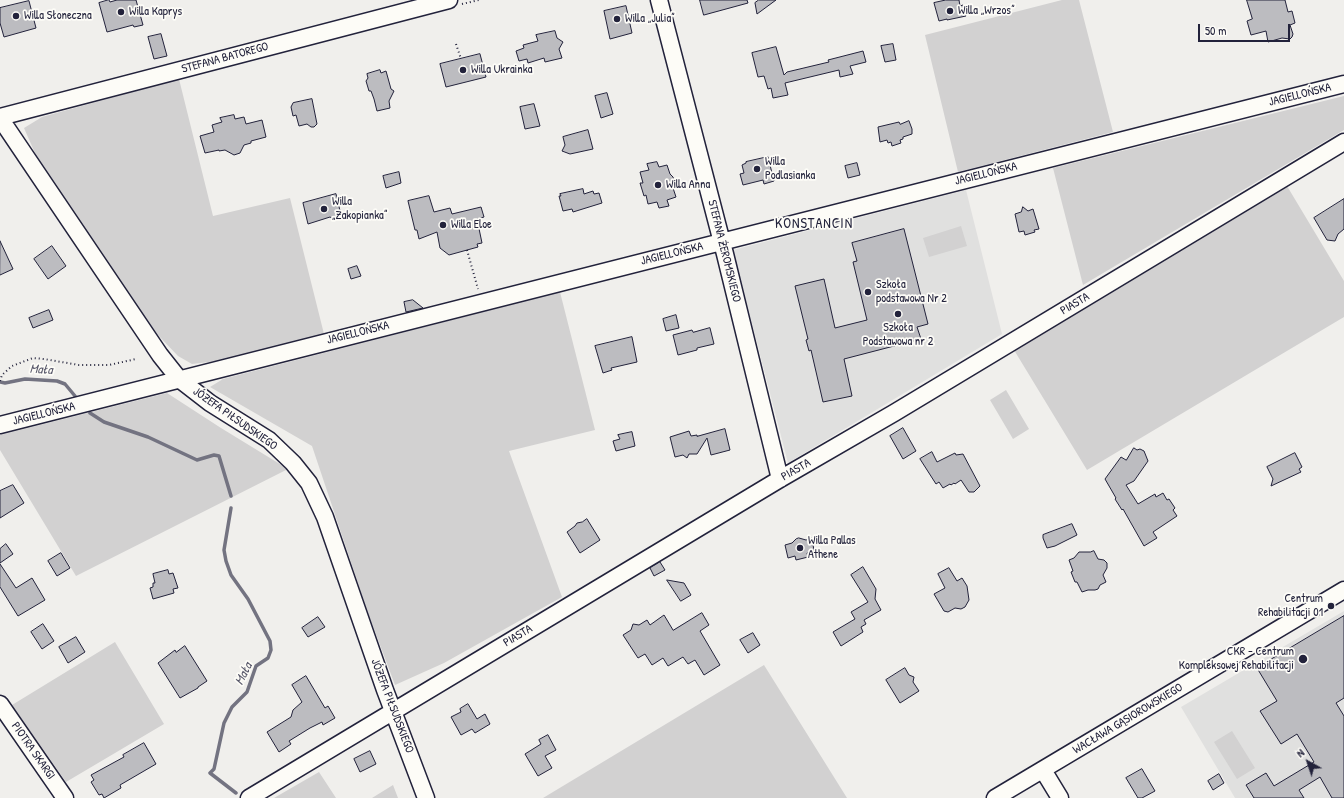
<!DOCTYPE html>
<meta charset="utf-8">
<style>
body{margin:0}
#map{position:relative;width:1344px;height:798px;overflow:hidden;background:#f0efec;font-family:"Patrick Hand",sans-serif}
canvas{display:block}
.north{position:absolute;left:1288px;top:742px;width:40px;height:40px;-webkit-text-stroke:3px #fdfcf7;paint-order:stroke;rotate:320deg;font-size:11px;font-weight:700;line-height:16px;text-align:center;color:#22223b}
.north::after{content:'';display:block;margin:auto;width:14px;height:18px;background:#22223b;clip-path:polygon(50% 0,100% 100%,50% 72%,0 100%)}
.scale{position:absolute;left:1198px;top:24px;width:92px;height:18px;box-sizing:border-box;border:2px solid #22223b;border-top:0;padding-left:5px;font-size:12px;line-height:14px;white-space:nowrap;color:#22223b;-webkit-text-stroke:3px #fdfcf7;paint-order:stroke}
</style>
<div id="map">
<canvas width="1344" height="798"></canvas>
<div class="north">N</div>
<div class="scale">50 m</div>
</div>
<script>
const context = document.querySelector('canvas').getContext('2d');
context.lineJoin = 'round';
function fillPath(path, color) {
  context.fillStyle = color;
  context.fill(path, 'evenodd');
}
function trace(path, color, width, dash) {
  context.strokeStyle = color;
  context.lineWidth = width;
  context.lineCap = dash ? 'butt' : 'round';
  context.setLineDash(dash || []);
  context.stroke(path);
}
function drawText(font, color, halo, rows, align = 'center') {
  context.font = font + ' "Patrick Hand",sans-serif';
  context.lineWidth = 3.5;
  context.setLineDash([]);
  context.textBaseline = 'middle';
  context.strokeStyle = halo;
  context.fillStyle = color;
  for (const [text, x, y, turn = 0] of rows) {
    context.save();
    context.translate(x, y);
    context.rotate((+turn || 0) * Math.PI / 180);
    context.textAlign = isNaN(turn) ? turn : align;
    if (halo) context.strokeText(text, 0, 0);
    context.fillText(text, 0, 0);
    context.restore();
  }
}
fillPath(new Path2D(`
 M966 190 1002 334 788 463 733 250Z
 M1344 611V798H1235L1181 707Z`), '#e0e0df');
fillPath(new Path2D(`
 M1062 0H1079L1113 132 958 172 925 35Z
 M179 79 213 216 290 198 324 334 217 361 192 364 178 356 156 333 38 160 24 128 42 117Z
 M1344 96V130L1083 285 1053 168Z
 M1287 186 1344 281V317L1087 470 1014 350Z
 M961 226 967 246 929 257 923 238Z
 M560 292 595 430 509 451 562 597 444 663 395 685 368 613 312 446 210 387 223 379Z
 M1006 390 1029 429 1013 439 990 400Z
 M167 393 221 428 288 469 76 576 0 450V435Z
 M115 642 164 724 66 782 12 705Z
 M764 665 847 798H543Z
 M1232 731 1255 768 1237 779 1214 742Z
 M319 772 336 798H274Z
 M393 785 398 798H372Z`), '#d2d1d1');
trace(new Path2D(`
 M0 382 5 383 25 379 57 381 65 384 75 396
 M90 413 104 422 148 437 197 460 214 455 219 456 231 496
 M231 508 224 550 226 561 231 575 248 599 270 641 271 650 268 658 256 666 247 692 232 707 224 723 214 769 210 773 236 793`), '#737381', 3.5);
const building = new Path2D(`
 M109 0 110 2 117 0H136L143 25 134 27 133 25 107 32 99 3Z
 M700 0H747L748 3 704 15Z
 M759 0H776L757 14 755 3Z
 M946 0H959L960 6 963 5 966 16 947 20V19L939 21 934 3Z
 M1247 0H1285L1288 12 1292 11 1295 23 1290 25 1293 34 1292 37 1290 39 1282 38 1268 42 1266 31 1251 35 1247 21 1252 19Z
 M29 1 36 28 4 37 0 23V8Z
 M626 6 632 33 610 39 604 11Z
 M555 31 557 38 563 42 559 49 562 58 545 62 544 58 528 63 527 59 519 61 516 51 524 48 523 45 538 41 536 35Z
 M161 34 167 56 154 59 148 37Z
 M893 44 896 60 885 62 881 46Z
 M776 47 784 75 787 72 829 62 828 60 863 51 866 62 850 66 853 74 840 77 839 70 785 83 788 95 773 98 771 88 768 89 764 76 758 77 752 53Z
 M480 54 486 77 446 87 440 64Z
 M380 70 381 73 386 71 391 89 394 91 389 101 390 108 377 111 374 99 371 91H369L366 81 368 78 367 74Z
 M607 93 613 114 601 118 595 96Z
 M312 99 317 124 314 127H311L307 124 299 126 296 115 293 116 291 107 293 103Z
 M534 104 540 126 525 129 520 107Z
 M234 115 235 119 244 117 246 124 262 120 266 137 251 141V143L244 145 240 153 234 155 225 150 219 151V150L205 153 200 136 214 132 212 125 222 122 220 118Z
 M909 121 912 129V134L903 137V139L900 140 901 143 892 146 891 142 888 143 887 140 880 142 878 127 899 122 900 124Z
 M588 130 593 149 570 154 562 151 565 145 563 137Z
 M768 157 774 181 764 184 763 180 743 185 740 174 744 173 742 165 746 163V162Z
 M657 162 659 167 667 165 670 174 673 177 675 184 673 188 676 197 667 200 669 206 659 208 657 202 648 204 646 195 644 196 640 183H643L640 172 649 170 647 164Z
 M857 163 860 175 848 178 845 166Z
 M399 172 401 183 386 188 383 176Z
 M583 189 584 194 593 191 594 194 599 193 602 203 573 212 572 209 563 211 559 196H561L560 194Z
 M336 194 341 215 332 218 330 217 308 224 303 203Z
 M429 196 434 212 450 208 452 214 481 207 484 217 477 219 482 243 477 244 478 247 449 255 440 248 437 232 419 239 417 230H415L408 201Z
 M1344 199V229L1338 234 1335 241 1327 240 1314 218Z
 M1023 207 1028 211 1033 209 1039 229 1034 230 1035 232 1025 235 1024 231 1019 232 1015 214 1021 212Z
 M904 229 928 324 917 327 921 339 844 359 852 396 823 402 811 350 809 351 806 340 808 339 795 286 824 279 835 328 867 320 853 262 857 261 852 243Z
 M0 241 13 269 0 275Z
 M52 246 66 266 48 279 34 259Z
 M357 266 361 276 351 279 348 269Z
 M413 300 423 308 406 312 404 302Z
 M49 310 53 320 33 328 29 318Z
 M676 315 679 328 666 331 663 319Z
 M710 328 714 344 697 348V350L678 355 673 335 692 330 693 332Z
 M632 337 637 362 611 368 612 370 603 373 595 346Z
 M903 428 916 451 903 459 890 436Z
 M725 429 730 450 711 455 707 438 697 454H689L687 458 683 455 675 457 670 437 689 431 691 436 697 435V436Z
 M632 432 635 446 616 451 613 441 620 439 618 435Z
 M1134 448 1137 450 1140 449 1144 451 1148 461 1134 481 1126 485 1138 504 1155 494 1156 497 1163 493 1167 500 1169 499 1175 508 1173 510 1177 516 1153 532 1157 538 1144 546 1123 509 1122 510 1115 499 1116 498 1105 479 1121 457 1126 460Z
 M932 452 937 462 955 453 956 455 963 454 980 486 974 492H969L961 480 955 484 954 483 951 485 950 484 943 488 939 482 936 484 920 459Z
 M1295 453 1302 467 1299 469 1301 472 1271 486 1273 479 1267 467Z
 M13 485 24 503 0 518V491Z
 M587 519 600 540 580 553 567 532 575 526 577 523 582 522Z
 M1072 524 1077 535 1055 546 1047 548 1043 538V535Z
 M799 538 806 540 812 538 814 551 807 553 808 557 796 560 795 556 788 558 785 545 792 543 796 539Z
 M6 544 13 554 0 563V549Z
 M1094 551 1098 559 1104 560 1107 563V568L1103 575 1106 582 1100 585 1098 589 1095 590H1088L1082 592 1077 582H1075L1071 572 1073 571 1069 560 1074 558 1079 552H1090Z
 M61 553 70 568 57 576 48 561Z
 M660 562 665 570 654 576 650 568Z
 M0 564 16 588 32 578 45 600 18 616 0 587Z
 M863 567 876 589 875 599 881 610 864 620 866 624 861 627 863 632 841 646 833 632 855 619 851 612 868 602 851 575Z
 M949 568 957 581 962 578 967 586 969 600 965 607 961 609 955 608 948 612 944 611 934 594 945 588 938 574Z
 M168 570 169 574 173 573 178 588 173 589 174 593 153 599 150 588 153 587V583H155L153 574Z
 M667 580 684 583 691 595 681 601Z
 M702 613 709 625 700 631 720 665 704 675 695 660 688 664 683 657 668 666 663 658 652 665 645 654 638 658 623 635 631 630 633 624 639 625 647 620 650 625 664 615 673 630Z
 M1344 616V698L1336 703 1344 716V798H1332L1320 777 1299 790 1304 798H1254L1246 785 1266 773 1274 786 1314 762 1297 734 1281 744 1260 711 1277 701 1257 668Z
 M318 617 325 627 308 637 302 628Z
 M43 624 54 641 42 649 31 632Z
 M753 633 760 645 748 653 740 640Z
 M76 637 85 652 68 663 59 647Z
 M185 646 207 681 198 687V688L180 698 158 663 175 650 176 652Z
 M905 668 909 675 914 677 913 682 919 691 900 703 886 680Z
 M306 676 325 708 328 706 335 718 323 725 322 722 310 728 289 741 291 744 279 752 267 732 291 717 293 710 302 702 292 685Z
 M468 704 477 719 485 714 490 724 475 733 472 729 461 735 451 717 461 712 460 709Z
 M548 735 556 750 545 756 552 768 538 776 525 754 541 744 539 740Z
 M144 743 156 764 120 785 121 788 104 798 102 794 99 795 91 782 94 780 91 775 124 757 123 755Z
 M370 751 376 764 360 772 354 759Z
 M1142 769 1155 791 1142 798H1138L1126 778Z
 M1219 774 1224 783 1213 790 1208 781Z`);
fillPath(building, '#bcbcc0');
trace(building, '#22223b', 1);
const minor = new Path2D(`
 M659 0 725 254 780 479
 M0 117 449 0
 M0 118 160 355 179 379 210 403 269 440 293 463 309 483 325 517 385 690 426 798
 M0 425 1344 84
 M0 704 65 798
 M1043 770 1060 798
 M249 798 780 479 894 413 1344 142
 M995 798 1344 590`);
trace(minor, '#22223b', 19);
trace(new Path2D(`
 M462 4 479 0
 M456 44 461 59
 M467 250 478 289
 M0 381 2 375 12 366 33 358 44 359 79 365H109L136 359`), '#22223b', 2, [1, 3]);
trace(minor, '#fdfcf7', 16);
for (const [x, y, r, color] of [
 [950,11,4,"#22223b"],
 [121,12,4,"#22223b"],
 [16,16,4,"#22223b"],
 [617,19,4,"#22223b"],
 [463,70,4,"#22223b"],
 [757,169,4,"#22223b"],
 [658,185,4,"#22223b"],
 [324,209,4,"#22223b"],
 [443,225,4,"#22223b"],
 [868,292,4,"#22223b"],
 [898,314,4,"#22223b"],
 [800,548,4,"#22223b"],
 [1331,606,4,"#22223b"],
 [1303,659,5,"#22223b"]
]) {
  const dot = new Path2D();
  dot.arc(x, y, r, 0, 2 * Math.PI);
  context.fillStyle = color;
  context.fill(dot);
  trace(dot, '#fdfcf7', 1.5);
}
drawText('12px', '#22223b', '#fdfcf7', [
 ["Willa „Wrzos”",958,11],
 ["Willa Kaprys",129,12],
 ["Willa Słoneczna",24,16],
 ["Willa „Julia”",625,19],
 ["Willa Ukrainka",471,70],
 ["Willa",765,162],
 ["Podlasianka",765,176],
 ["Willa Anna",666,185],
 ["Willa",332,202],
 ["„Zakopianka”",332,216],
 ["Willa Eloe",451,225],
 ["Szkoła",876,285],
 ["podstawowa Nr 2",876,299],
 ["Szkoła",898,328,"center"],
 ["Podstawowa nr 2",898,342,"center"],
 ["Willa Pallas",808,541],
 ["Athene",808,555],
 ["Centrum",1323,599,"right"],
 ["Rehabilitacji 01",1323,613,"right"],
 ["CKR - Centrum",1294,652,"right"],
 ["Kompleksowej Rehabilitacji",1294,666,"right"]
], 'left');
drawText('12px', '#22223b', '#fdfcf7', [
 ["STEFANA BATOREGO",225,58,-15],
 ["JAGIELLOŃSKA",1300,95,-14],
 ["JAGIELLOŃSKA",986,174,-14],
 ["STEFANA ŻEROMSKIEGO",724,251,76],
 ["JAGIELLOŃSKA",672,254,-14],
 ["PIASTA",1075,304,-31],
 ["JAGIELLOŃSKA",358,333,-14],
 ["JAGIELLOŃSKA",44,414,-14],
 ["JÓZEFA PIŁSUDSKIEGO",235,419,35],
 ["PIASTA",796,470,-30],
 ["PIASTA",518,636,-31],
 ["JÓZEFA PIŁSUDSKIEGO",392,706,69],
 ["WACŁAWA GĄSIOROWSKIEGO",1128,719,-31],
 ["PIOTRA SKARGI",33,751,55]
]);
drawText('italic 13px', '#58586a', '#fdfcf7', [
 ["Mała",41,370,3],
 ["Mała",244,674,-64]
]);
context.letterSpacing = '1px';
drawText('14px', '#22223b', '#fdfcf7', [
 ["KONSTANCIN",814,224]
]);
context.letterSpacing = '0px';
</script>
